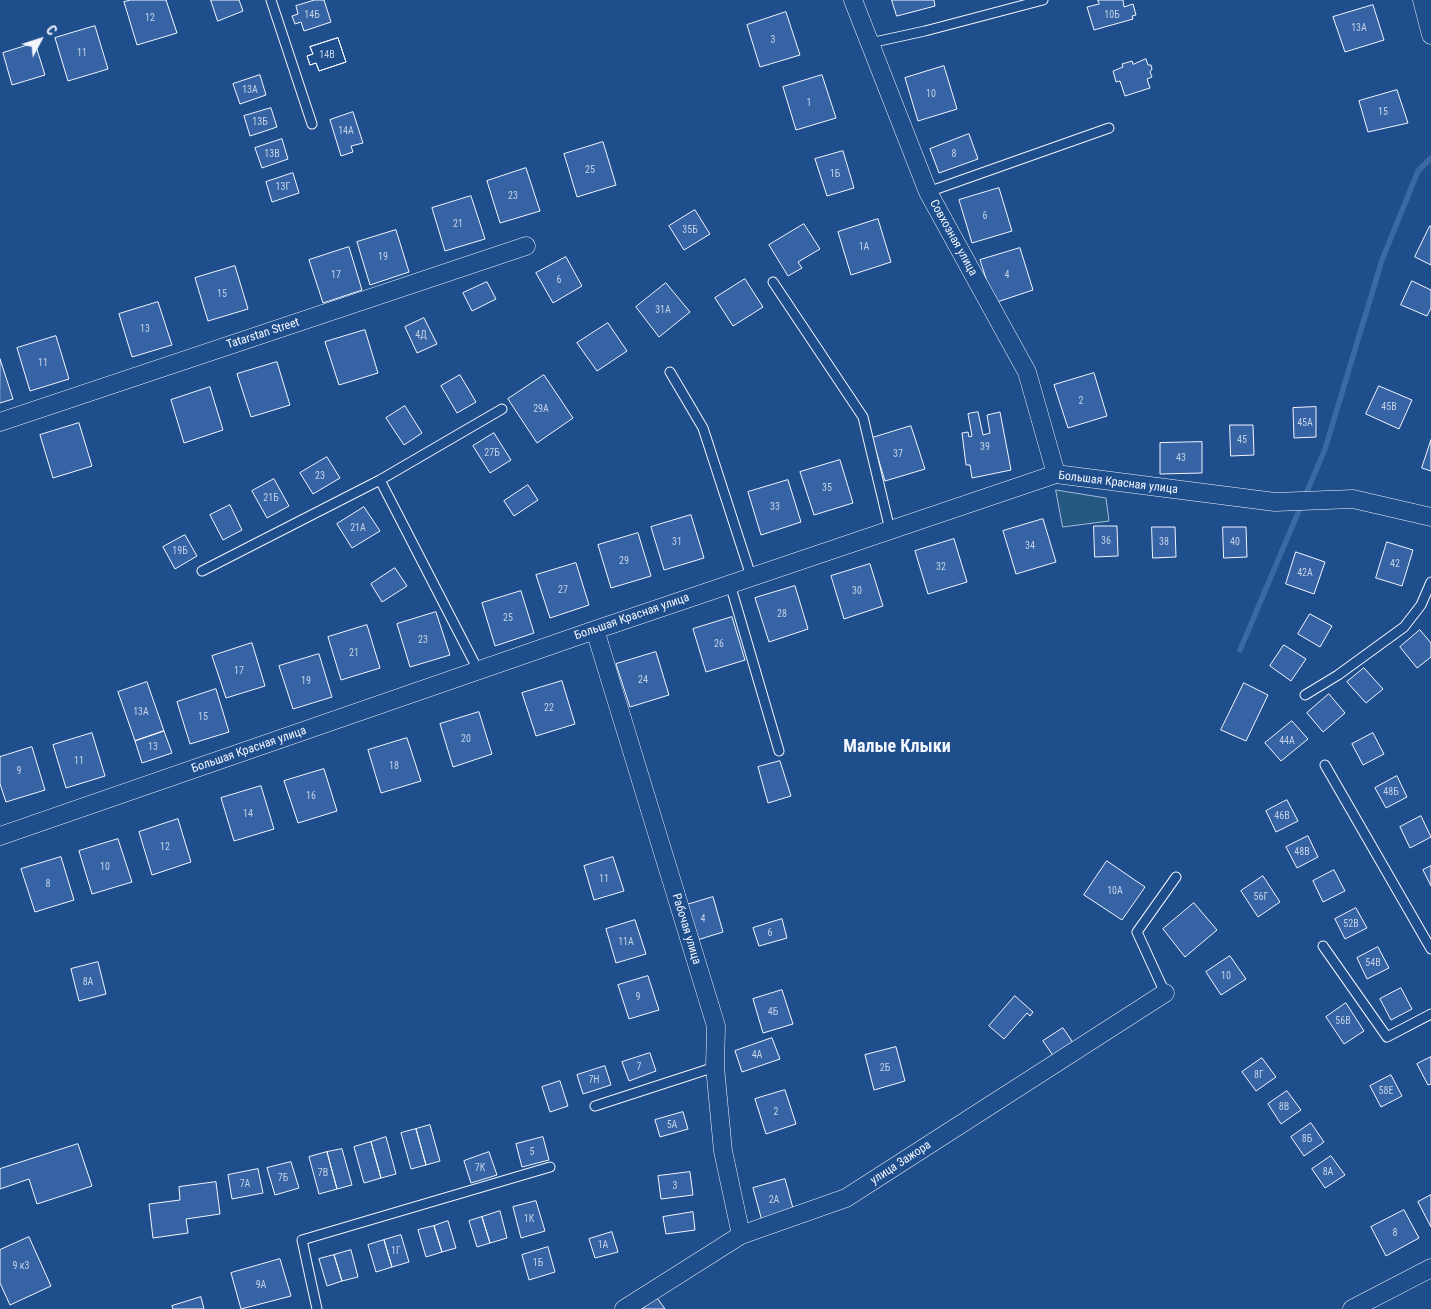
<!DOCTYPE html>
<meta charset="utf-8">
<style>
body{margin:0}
#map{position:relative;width:1431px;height:1309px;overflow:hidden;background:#1f4e8c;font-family:"Roboto Condensed",sans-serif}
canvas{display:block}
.north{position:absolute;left:15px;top:15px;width:50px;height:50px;-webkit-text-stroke:4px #1f4e8c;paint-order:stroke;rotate:50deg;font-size:14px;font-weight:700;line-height:20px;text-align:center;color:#f2f6ff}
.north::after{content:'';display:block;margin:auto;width:18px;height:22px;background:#f2f6ff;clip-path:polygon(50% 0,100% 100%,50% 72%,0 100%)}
</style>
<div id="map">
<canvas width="1431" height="1309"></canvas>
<div class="north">С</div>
</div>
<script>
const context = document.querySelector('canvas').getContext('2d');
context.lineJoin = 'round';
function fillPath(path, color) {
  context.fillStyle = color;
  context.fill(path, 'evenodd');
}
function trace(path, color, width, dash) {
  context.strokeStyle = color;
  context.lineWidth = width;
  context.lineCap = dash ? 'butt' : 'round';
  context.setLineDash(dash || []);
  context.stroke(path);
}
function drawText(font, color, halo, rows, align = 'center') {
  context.font = font + ' "Roboto Condensed",sans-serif';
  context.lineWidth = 4;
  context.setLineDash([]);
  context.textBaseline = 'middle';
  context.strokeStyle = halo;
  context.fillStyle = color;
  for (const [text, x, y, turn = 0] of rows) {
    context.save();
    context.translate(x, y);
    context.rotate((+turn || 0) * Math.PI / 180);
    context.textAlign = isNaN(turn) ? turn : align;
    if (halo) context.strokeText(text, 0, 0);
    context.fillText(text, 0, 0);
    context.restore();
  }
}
const green = new Path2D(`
 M1056 490 1106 498 1109 521 1063 527Z`);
fillPath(green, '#245a82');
trace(green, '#a8bbd7', 1);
trace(new Path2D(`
 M1240 650 1325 449 1382 260 1418 171 1431 158`), '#3b69a3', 5.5);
const building = new Path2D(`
 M131 0H166L177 33 137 45 124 2Z
 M211 0H239L243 11 218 21Z
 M315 0H324L331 22 304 31 301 22 295 24 292 16 298 14 296 6Z
 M892 0H934L935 6 897 16Z
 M1098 0H1123L1124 7 1133 4 1136 15 1132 16 1133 19 1094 30 1087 7 1099 4Z
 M1373 5 1384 40 1345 52 1333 17Z
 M786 12 800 55 760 67 747 25Z
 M95 26 108 69 68 81 55 38Z
 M338 38 346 62 319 71 316 63 310 65 307 56 313 54 310 47Z
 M338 38 346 62 319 71 316 63 310 65 307 56 313 54 310 47Z
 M35 43 45 75 12 85 3 53Z
 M1146 59 1148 65H1151L1152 69 1150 72 1152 77 1147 79 1150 88 1125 96 1120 81 1116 82 1113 71 1123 67 1122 64 1132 61 1133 64Z
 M944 66 957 109 918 121 905 78Z
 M260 75 266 95 240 104 233 84Z
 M822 75 836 118 796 130 783 87Z
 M1397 90 1408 123 1368 132 1359 101Z
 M271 108 277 127 250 136 244 116Z
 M353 112 363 143 351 146 353 152 341 156 330 120Z
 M969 134 978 159 939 173 930 149Z
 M282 139 288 159 262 168 255 148Z
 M603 142 616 185 577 197 564 154Z
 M843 151 854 188 827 196 815 159Z
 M526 168 540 211 500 223 487 181Z
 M293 173 299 193 272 202 266 182Z
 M999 188 1012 231 972 243 959 200Z
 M471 196 485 239 445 251 432 208Z
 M695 210 710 234 684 250 669 226Z
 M878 219 891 262 851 275 838 232Z
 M804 224 820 249 798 262 802 268 788 276 769 245Z
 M1430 226H1431V265L1415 257Z
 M396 230 409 272 370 285 357 242Z
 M349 247 362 290 323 303 309 260Z
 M1020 248 1033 290 994 303 980 260Z
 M566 257 582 286 553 303 536 273Z
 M235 266 248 309 208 321 195 278Z
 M745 279 763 307 733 326 715 298Z
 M1412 281 1431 290V308L1427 316 1401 305Z
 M487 282 496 299 472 311 463 293Z
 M666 283 690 312 659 337 636 307Z
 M158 302 172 345 132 357 119 314Z
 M424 318 437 344 417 353 405 327Z
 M608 323 627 351 597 371 577 343Z
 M365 330 378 373 339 385 325 342Z
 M56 336 69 379 30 391 17 348Z
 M0 359 13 399 0 403Z
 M277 362 290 405 251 417 237 374Z
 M1094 373 1107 416 1068 428 1054 385Z
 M460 375 476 402 457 413 441 386Z
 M544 375 573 418 537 443 508 399Z
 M1379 386 1412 400 1399 429 1366 414Z
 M210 387 223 430 184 443 171 400Z
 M405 406 422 433 404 445 386 418Z
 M1316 407V437L1294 438 1293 408Z
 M978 412 983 435 990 433 987 415 1000 412 1011 470 972 478 970 465H966L962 433 968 432 969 437 972 436 968 414Z
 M79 423 92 466 53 478 40 435Z
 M1230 425H1253L1254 455 1231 456Z
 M911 426 925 469 885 481 872 438Z
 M494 433 511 460 490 473 473 446Z
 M1431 440V471L1422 468Z
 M1202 442V473L1160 474V443Z
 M327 457 340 478 313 494 300 473Z
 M840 460 853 503 814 515 800 472Z
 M274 479 289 506 267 518 252 491Z
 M788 480 801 522 761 535 748 492Z
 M528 485 538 500 514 516 504 501Z
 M230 505 242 530 223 540 210 515Z
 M364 507 380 531 352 548 337 524Z
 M691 515 704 558 664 570 651 527Z
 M1043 519 1056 562 1016 574 1003 531Z
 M1094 526H1117L1118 556 1095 557Z
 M1152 527H1175L1176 557 1153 558Z
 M1223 527H1246L1247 557 1224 558Z
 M638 533 651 576 611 588 598 545Z
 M185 535 197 556 175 569 163 547Z
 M954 539 967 582 928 594 915 551Z
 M1387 542 1413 550 1402 586 1376 578Z
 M1296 552 1325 562 1314 594 1286 584Z
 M576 563 589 605 550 618 536 575Z
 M870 564 883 606 844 619 831 576Z
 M395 568 407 586 382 602 371 584Z
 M795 586 808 629 769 642 755 598Z
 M521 591 534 633 495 646 482 603Z
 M436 612 450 655 410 667 397 624Z
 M1310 614 1332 626 1320 647 1298 634Z
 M732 617 745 660 706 672 693 629Z
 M367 625 380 668 341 680 328 637Z
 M1420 630 1431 643V657L1417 668 1400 647Z
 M252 643 265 686 226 698 212 656Z
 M1284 645 1306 659 1291 681 1270 666Z
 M656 652 669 695 630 707 616 664Z
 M319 654 332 697 293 709 279 666Z
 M1364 668 1383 689 1366 703 1347 682Z
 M562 681 575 724 536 736 522 693Z
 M147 682 164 731 135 741 118 692Z
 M1244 683 1268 695 1246 741 1221 730Z
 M216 689 229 732 190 744 177 702Z
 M1329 694 1345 713 1323 732 1307 713Z
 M479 712 492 754 453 767 440 724Z
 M1292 721 1308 739 1281 761 1265 743Z
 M164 731 172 753 142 763 135 741Z
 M92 733 105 776 66 788 53 745Z
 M1373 733 1384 754 1363 765 1352 744Z
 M407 738 421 781 381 793 368 750Z
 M32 747 45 790 6 802 0 784V757Z
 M780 761 791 796 768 803 758 767Z
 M324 769 337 811 298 823 284 781Z
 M1397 776 1407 797 1386 808 1375 788Z
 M261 786 274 829 234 841 221 798Z
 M1287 800 1298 821 1276 832 1266 811Z
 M1421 816 1431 837 1410 848 1400 827Z
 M178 819 191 862 152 875 139 832Z
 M1308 836 1318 857 1297 868 1286 847Z
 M118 839 132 882 92 894 79 851Z
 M61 857 74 900 35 912 21 869Z
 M613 857 624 891 594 900 584 866Z
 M1107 861 1145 887 1122 920 1084 895Z
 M1431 866V886L1423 870Z
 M1334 870 1345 891 1323 902 1313 881Z
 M1263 876 1280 902 1258 917 1241 891Z
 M713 897 723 932 694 941 683 906Z
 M1194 903 1217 930 1185 957 1163 929Z
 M1356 908 1367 928 1345 939 1335 919Z
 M782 919 787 938 759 946 753 928Z
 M635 920 646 954 616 963 606 929Z
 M1378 947 1389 968 1367 979 1357 958Z
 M1230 956 1246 979 1221 995 1206 972Z
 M98 962 106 994 79 1001 71 969Z
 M648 976 659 1010 629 1019 618 985Z
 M1401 988 1412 1009 1391 1020 1380 999Z
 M782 990 793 1024 763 1033 753 999Z
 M1015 996 1033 1012 1030 1016 1027 1013 1004 1039 989 1026Z
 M1346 1003 1364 1031 1344 1044 1326 1017Z
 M1063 1028 1074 1044 1054 1057 1043 1041Z
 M772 1038 780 1059 742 1072 735 1051Z
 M896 1047 905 1081 874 1090 865 1055Z
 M650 1053 656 1071 629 1081 622 1062Z
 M1431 1057V1084L1428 1085 1417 1064Z
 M1262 1058 1276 1077 1256 1091 1242 1072Z
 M605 1066 611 1085 583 1094 577 1075Z
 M1391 1075 1402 1096 1381 1107 1370 1086Z
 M560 1081 568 1106 550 1112 542 1087Z
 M785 1090 796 1124 766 1134 755 1099Z
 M1287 1091 1301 1110 1281 1124 1268 1104Z
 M683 1112 688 1129 660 1137 655 1120Z
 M1311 1123 1324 1142 1304 1156 1291 1137Z
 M430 1125 440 1161 426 1165 416 1129Z
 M416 1129 426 1165 411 1169 401 1133Z
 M386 1137 396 1174 381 1178 371 1142Z
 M543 1137 549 1160 522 1167 516 1144Z
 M371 1142 381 1178 364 1183 354 1147Z
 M78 1144 92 1186 37 1204 29 1179 0 1189V1169Z
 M342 1149 352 1185 337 1189 327 1152Z
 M327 1152 337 1189 319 1194 309 1157Z
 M489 1152 497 1175 471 1183 464 1161Z
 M1331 1156 1345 1175 1325 1188 1312 1169Z
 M291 1162 299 1188 275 1195 267 1168Z
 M258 1169 263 1193 232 1199 228 1175Z
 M690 1172 693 1195 661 1199 658 1176Z
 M785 1179 794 1212 762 1221 753 1188Z
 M216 1182 220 1214 186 1219 188 1233 153 1238 149 1204 180 1200 179 1187Z
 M1431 1195V1227L1418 1202Z
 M536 1201 545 1231 521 1238 513 1207Z
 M1404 1210 1419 1238 1386 1256 1371 1227Z
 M500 1211 507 1238 490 1243 482 1217Z
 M693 1212 695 1230 666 1234 663 1217Z
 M482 1217 490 1243 477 1247 469 1221Z
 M448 1221 456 1248 442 1252 434 1226Z
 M434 1226 442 1252 426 1257 418 1230Z
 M612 1232 618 1252 595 1258 589 1239Z
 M401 1235 409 1262 392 1267 384 1240Z
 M29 1237 51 1286 10 1305 0 1283V1250Z
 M384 1240 392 1267 376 1272 368 1245Z
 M548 1247 555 1272 529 1280 522 1255Z
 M351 1250 358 1277 342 1281 334 1255Z
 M334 1255 342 1281 327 1286 319 1259Z
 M280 1259 291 1296 241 1309 231 1273Z
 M201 1297 204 1309H173L172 1306Z
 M657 1298 665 1309H642Z`);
fillPath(building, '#3563a3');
trace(building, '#f2f6ff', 1);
const lane = new Path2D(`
 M271 0 312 124
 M870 43 925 31 1043 0
 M928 192 1109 128
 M773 282 863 417 890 530
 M670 372 703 428 751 576
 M380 480 478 670
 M202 571 380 480 502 409
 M730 584 779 751
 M1305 695 1338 675 1404 627 1421 605 1431 582
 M1325 765 1431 949
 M1323 946 1387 1037 1431 1014
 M1165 993 1137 932 1176 877
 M595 1106 715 1067
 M317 1309 302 1240 550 1167`);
const street = new Path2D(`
 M853 0 928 192 1027 372 1056 474
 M1422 0 1431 35
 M0 422 526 246
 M595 630 716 1026 715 1067 723 1151 741 1235
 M0 836 595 630 1056 474 1275 502 1353 499 1431 517
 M624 1309 741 1235 846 1198 1165 993
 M1352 1309 1431 1268`);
trace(lane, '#f2f6ff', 11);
trace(street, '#f2f6ff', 19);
trace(lane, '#1f4e8c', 9);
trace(street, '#1f4e8c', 18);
drawText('10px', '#c3d1e8', null, [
 ["14Б",312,15],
 ["10Б",1112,15],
 ["12",150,18],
 ["13А",1359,28],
 ["3",773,40],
 ["11",82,53],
 ["14В",327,55],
 ["13А",250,90],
 ["10",931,94],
 ["1",809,103],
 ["15",1383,112],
 ["13Б",260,122],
 ["14А",346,131],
 ["13В",272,154],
 ["8",954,154],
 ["25",590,170],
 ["1Б",835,174],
 ["13Г",283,187],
 ["23",513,196],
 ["6",985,216],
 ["21",458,224],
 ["35Б",690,230],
 ["1А",864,247],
 ["19",383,257],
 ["17",336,275],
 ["4",1007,275],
 ["6",559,280],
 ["15",222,294],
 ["31А",663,310],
 ["13",145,329],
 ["4Д",421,335],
 ["11",43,363],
 ["2",1081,401],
 ["45В",1389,407],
 ["29А",541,409],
 ["45А",1305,423],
 ["45",1242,440],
 ["39",985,447],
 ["27Б",492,453],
 ["37",898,454],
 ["43",1181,458],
 ["23",320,476],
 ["35",827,488],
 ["21Б",271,498],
 ["33",775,507],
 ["21А",358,528],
 ["36",1106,541],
 ["31",677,542],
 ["38",1164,542],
 ["40",1235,542],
 ["34",1030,546],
 ["19Б",180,551],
 ["29",624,561],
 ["42",1395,564],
 ["32",941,567],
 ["42А",1305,573],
 ["27",563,590],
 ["30",857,591],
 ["28",782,614],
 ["25",508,618],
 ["23",423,640],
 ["26",719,644],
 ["21",354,653],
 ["17",239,671],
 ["24",643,680],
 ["19",306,681],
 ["22",549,708],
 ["13А",141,712],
 ["15",203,717],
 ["20",466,739],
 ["44А",1287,741],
 ["13",153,747],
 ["11",79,761],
 ["18",394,766],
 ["9",19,771],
 ["48Б",1391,792],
 ["16",311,796],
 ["14",248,814],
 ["46В",1282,816],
 ["12",165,847],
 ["48В",1302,852],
 ["10",105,867],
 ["11",604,879],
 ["8",48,884],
 ["10А",1115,891],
 ["56Г",1261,897],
 ["4",703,919],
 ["52В",1351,924],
 ["6",770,933],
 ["11А",626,942],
 ["54В",1373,963],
 ["10",1226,976],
 ["8А",88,982],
 ["9",638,997],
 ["4Б",773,1012],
 ["56В",1343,1021],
 ["4А",757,1055],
 ["7",639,1067],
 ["2Б",885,1068],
 ["8Г",1259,1075],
 ["7Н",594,1080],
 ["58Е",1386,1091],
 ["8В",1284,1107],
 ["2",776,1112],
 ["5А",672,1125],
 ["8Б",1307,1139],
 ["5",532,1152],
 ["7К",480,1168],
 ["8А",1328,1172],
 ["7В",323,1173],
 ["7Б",283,1178],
 ["7А",245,1184],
 ["3",675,1186],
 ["2А",774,1200],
 ["1К",529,1219],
 ["8",1395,1233],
 ["1А",603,1245],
 ["1Г",396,1251],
 ["1Б",538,1263],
 ["9 к3",21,1266],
 ["9А",261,1285]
]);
drawText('12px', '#f2f6ff', '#1f4e8c', [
 ["Совхозная улица",953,238,61],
 ["Tatarstan Street",263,334,-18],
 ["Большая Красная улица",1118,483,7],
 ["Большая Красная улица",632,617,-19],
 ["Большая Красная улица",249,750,-19],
 ["Рабочая улица",686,929,73],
 ["улица Зажора",901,1163,-33]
]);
drawText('bold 18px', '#f2f6ff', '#1f4e8c', [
 ["Малые Клыки",897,747]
]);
</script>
